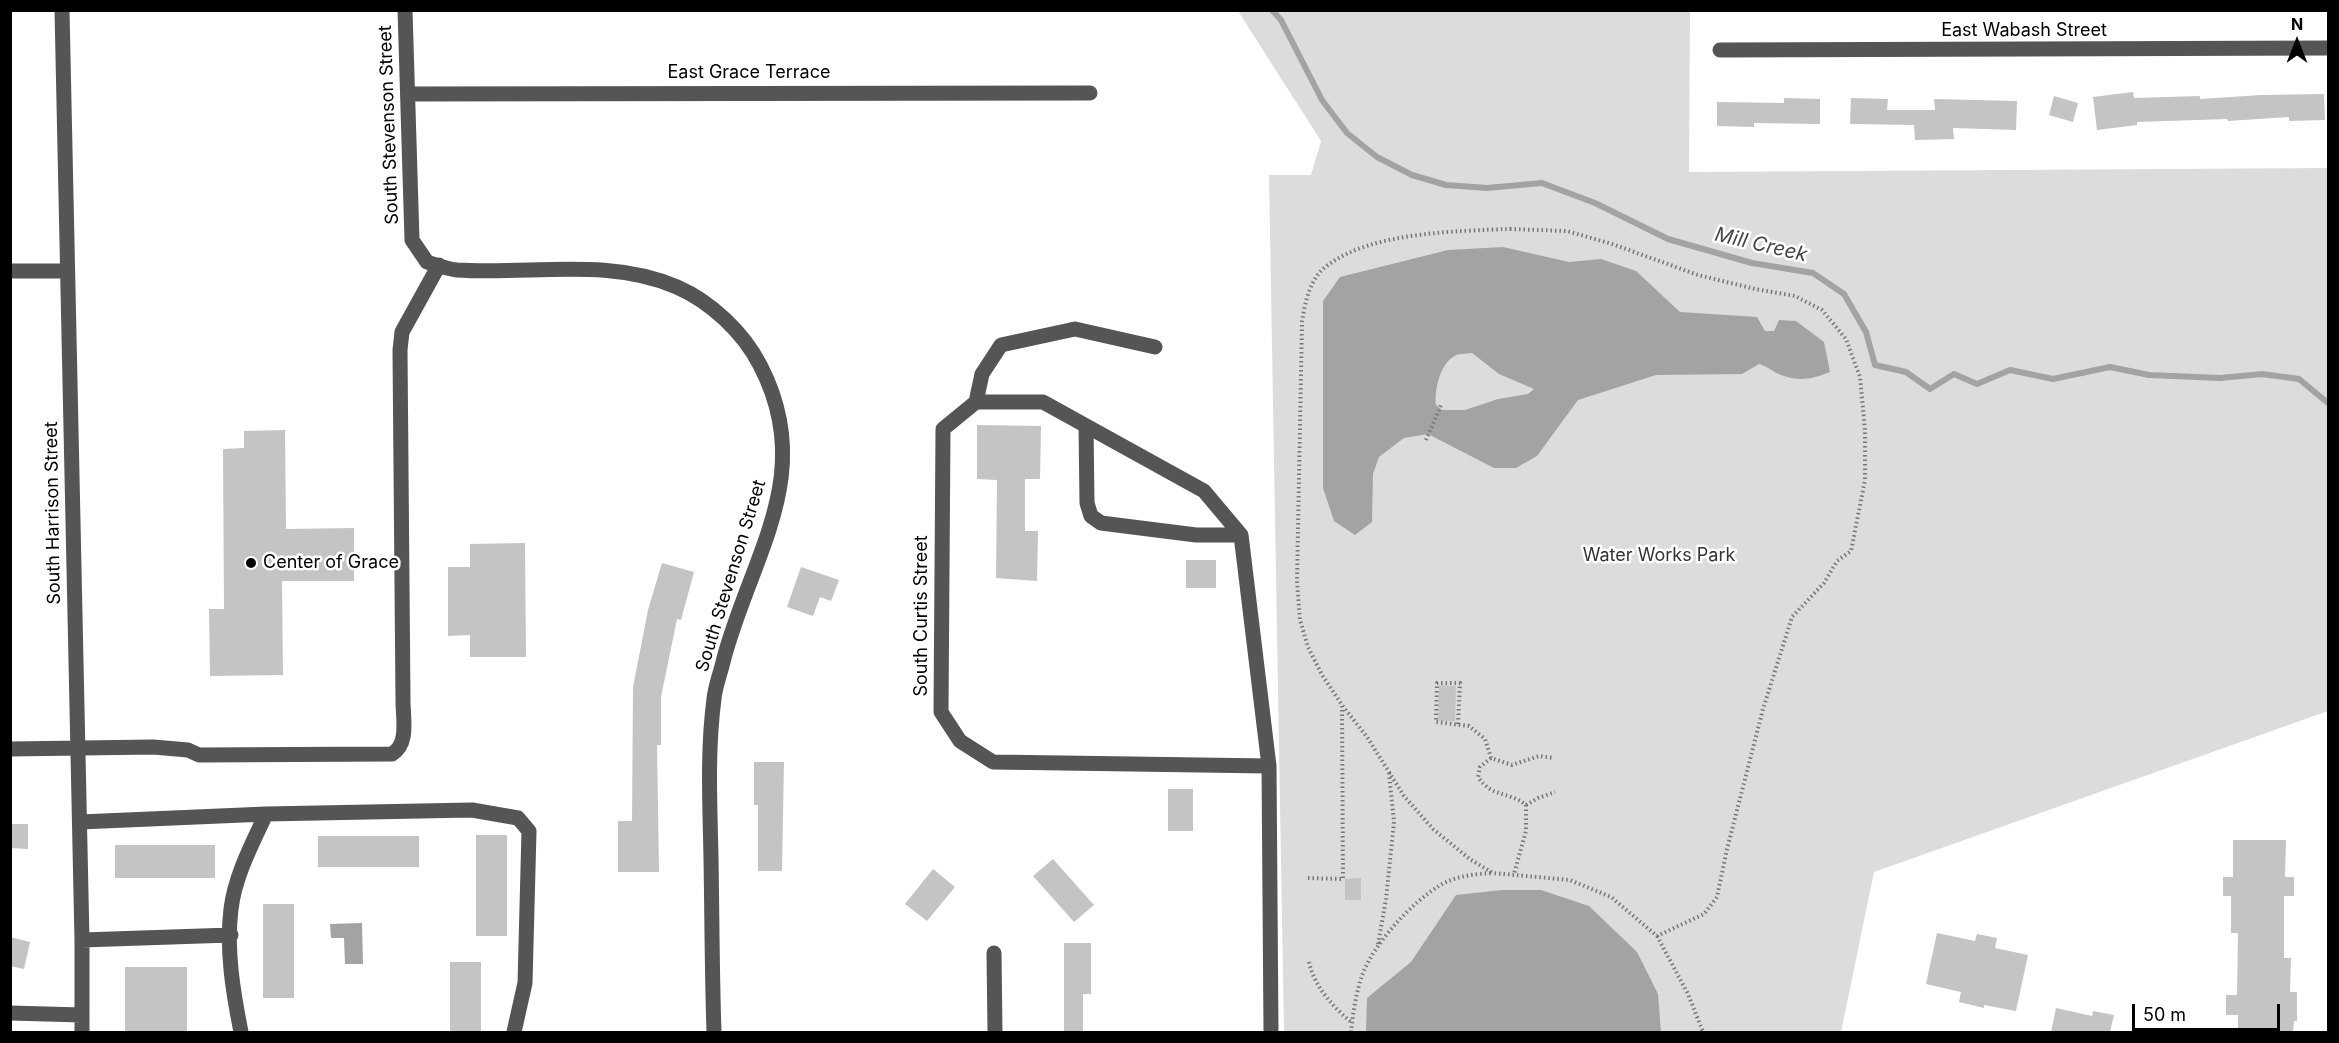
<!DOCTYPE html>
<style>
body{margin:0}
#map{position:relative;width:2339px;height:1043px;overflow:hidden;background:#fff;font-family:Inter,sans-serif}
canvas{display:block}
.frame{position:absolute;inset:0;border:12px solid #000;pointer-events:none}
.north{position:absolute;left:2267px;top:12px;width:60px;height:60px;-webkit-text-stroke:4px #fff;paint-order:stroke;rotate:0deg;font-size:16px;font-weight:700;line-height:24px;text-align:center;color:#000}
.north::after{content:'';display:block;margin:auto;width:21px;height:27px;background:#000;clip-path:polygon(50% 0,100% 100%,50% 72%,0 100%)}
.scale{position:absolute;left:2132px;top:1004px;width:148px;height:27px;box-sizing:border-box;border:3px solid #000;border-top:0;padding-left:8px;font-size:18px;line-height:21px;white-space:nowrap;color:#000;-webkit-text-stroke:4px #fff;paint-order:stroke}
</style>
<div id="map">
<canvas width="2339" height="1043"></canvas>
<div class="frame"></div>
<div class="north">N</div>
<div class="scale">50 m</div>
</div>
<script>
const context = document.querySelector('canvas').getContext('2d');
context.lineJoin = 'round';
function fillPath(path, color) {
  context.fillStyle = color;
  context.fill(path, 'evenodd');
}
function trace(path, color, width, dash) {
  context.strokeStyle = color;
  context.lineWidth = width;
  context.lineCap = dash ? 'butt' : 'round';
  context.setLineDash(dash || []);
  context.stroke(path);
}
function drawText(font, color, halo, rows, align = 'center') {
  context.font = font + ' Inter,sans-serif';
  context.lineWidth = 5;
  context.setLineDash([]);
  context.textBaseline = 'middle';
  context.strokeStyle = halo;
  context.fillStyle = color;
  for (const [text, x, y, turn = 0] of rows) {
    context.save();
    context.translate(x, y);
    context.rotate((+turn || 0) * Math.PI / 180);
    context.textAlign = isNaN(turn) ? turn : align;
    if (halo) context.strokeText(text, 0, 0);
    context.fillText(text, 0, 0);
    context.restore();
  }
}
fillPath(new Path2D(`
 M1238 11H1690L1689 172 2328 168V711L1874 872 1841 1032H1284L1269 175H1311L1321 141Z`), '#dcdcdc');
fillPath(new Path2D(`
 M1503 247 1569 262 1601 259 1636 271 1680 312 1757 317 1765 331H1774L1779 320 1796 321 1824 342 1830 372C1813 379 1799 382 1781 375 1773 372 1769 367 1759 364L1742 374 1656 375 1578 400 1537 456 1516 468H1494L1428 434 1404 438 1379 457 1373 474 1372 522 1355 535 1334 521 1323 488V301L1340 277 1448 250ZM1472 353 1499 374 1534 389 1528 394 1498 399 1465 410H1442L1436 405C1434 391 1440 365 1453 357 1458 353 1466 354 1472 353Z
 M1502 890H1541L1589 906 1637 952 1658 994 1661 1032H1366L1367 998 1411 962 1456 895Z
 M362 923 363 964H345L344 938H331L330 924Z`), '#a3a3a3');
trace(new Path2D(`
 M1272 10 1281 20 1322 100 1347 133 1377 157 1412 175 1446 185 1487 188 1542 183 1595 203 1668 239 1752 263 1813 273 1844 294 1866 332 1875 365 1906 372 1930 389 1954 374 1977 384 2010 370 2053 379 2110 367 2149 375 2220 378 2262 374 2299 379 2328 403`), '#a3a3a3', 6);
fillPath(new Path2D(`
 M2133 92 2134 98 2200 96V99L2261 95 2324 94 2325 120 2289 121V117L2228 121 2227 119 2137 122V125L2097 130 2093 97Z
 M2054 96 2078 103 2073 122 2049 115Z
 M1784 98 1820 99V124L1754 123V127L1717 126V102L1784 103Z
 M1851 98 1888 99 1887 110H1935L1934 99 2017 101 2016 130 1953 128 1954 139 1915 140 1914 125 1850 124Z
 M977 425 1041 426 1040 479H1025V531H1038L1037 581 996 578 997 480 977 479Z
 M285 430 286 529 354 528V581H282L283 675 210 676 209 609H224L223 449 244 448V431Z
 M525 543 526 657H470V635L448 636V567H470V544Z
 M1186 560H1216V588H1186Z
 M662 563 694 572 681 620 677 619 661 697V745H657L659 872H618V821H632L633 687 648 610Z
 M801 567 839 580 831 601 820 597 813 616 787 607Z
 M1439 685 1456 686 1455 721H1438Z
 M754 762H784L782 871H758V805H754Z
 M1168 789H1193V831H1168Z
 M10 824H28V849L10 848Z
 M476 835H507V936H476Z
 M318 836H419V867H318Z
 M2233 840H2286L2285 877H2294V896H2284V958H2291L2290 992H2297V1021H2294L2293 1032H2238V1015H2226V995H2237L2238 933H2231V896H2223V877H2233Z
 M115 845H215V878H115Z
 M1053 859 1094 905 1074 922 1033 876Z
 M933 869 955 887 927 921 905 904Z
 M1361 878V900H1345V879Z
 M263 904H294V998H263Z
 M1937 933 1975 941 1977 934 1997 938 1995 948 2028 955 2016 1011 1984 1005V1008L1959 1002 1961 992 1926 984Z
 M10 937 30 942 24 969 10 966Z
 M1064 943H1091V994H1083V1032H1064Z
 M450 962H481V1032H450Z
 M125 967H187V1032H125Z
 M2056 1008 2092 1016 2093 1011 2114 1015 2110 1032H2051Z`), '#c4c4c4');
trace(new Path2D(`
 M1510 229 1567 231 1612 244 1698 275 1755 289 1795 296 1822 310 1846 339 1860 377 1865 430V480L1851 551 1837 561 1824 583 1792 617 1763 709 1727 849 1717 897 1704 914 1657 936 1611 897 1570 880 1493 873 1471 860 1433 829 1404 796 1367 737 1342 705 1322 675 1308 647 1300 620 1297 581 1302 322C1305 302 1310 277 1328 265 1372 232 1457 231 1510 229Z
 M1426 440 1441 405
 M1458 724 1460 683H1437L1436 722 1469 726 1485 739 1491 758 1512 765 1539 756 1554 758
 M1491 758 1480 767 1478 777C1492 798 1508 791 1526 805V831L1514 874
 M1526 805 1538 798 1555 792
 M1308 878 1343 879 1342 706
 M1657 936 1688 994 1703 1032
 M1378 944 1386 899 1394 822 1389 773
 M1309 962C1314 986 1333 1007 1351 1022
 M1351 1032C1353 1013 1356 992 1363 973 1375 943 1411 903 1439 886 1455 876 1474 874 1492 873`), '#777', 4, [1.5, 3]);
trace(new Path2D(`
 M62 10 82 940V1032
 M405 10 412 240 427 262C436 265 447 269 457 270 531 275 607 257 677 287 711 302 743 332 760 365 817 474 752 554 724 658 721 672 715 686 714 699 707 752 710 805 711 858 712 916 712 974 714 1032
 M1720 50 2328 48
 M408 94 1090 93
 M10 271H67
 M976 402 982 374 1001 345 1075 329 1155 347
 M1086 426 1087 503 1091 516 1101 523 1196 535H1241
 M10 749 153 747 188 750 199 755 392 754C409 744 403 719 403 701L400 350 402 332 439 265
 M1269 766 993 762 960 741 941 712 943 429 976 402H1043L1204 491 1241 535 1269 766 1271 1032
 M80 822 266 814 472 810 518 818 529 831 525 983 514 1032
 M82 940 231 935
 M994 953 995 1032
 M10 1013 82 1015
 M241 1032C233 992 226 950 231 909 235 876 252 844 266 814`), '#555', 15);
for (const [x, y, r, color] of [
 [251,563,6,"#000"]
]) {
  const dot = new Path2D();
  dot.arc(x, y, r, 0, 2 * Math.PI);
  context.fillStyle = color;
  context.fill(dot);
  trace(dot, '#fff', 2);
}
drawText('18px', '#000', '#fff', [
 ["East Wabash Street",2024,31],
 ["East Grace Terrace",749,73],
 ["South Stevenson Street",389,125,-92],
 ["South Harrison Street",53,513,-91],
 ["South Stevenson Street",731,576,-73],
 ["South Curtis Street",922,616,-90]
]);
drawText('18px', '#333', '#fff', [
 ["Water Works Park",1659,556]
]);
drawText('18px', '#000', '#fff', [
 ["Center of Grace",263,563]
], 'left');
drawText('italic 20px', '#444', '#fff', [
 ["Mill Creek",1761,245,13]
]);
</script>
